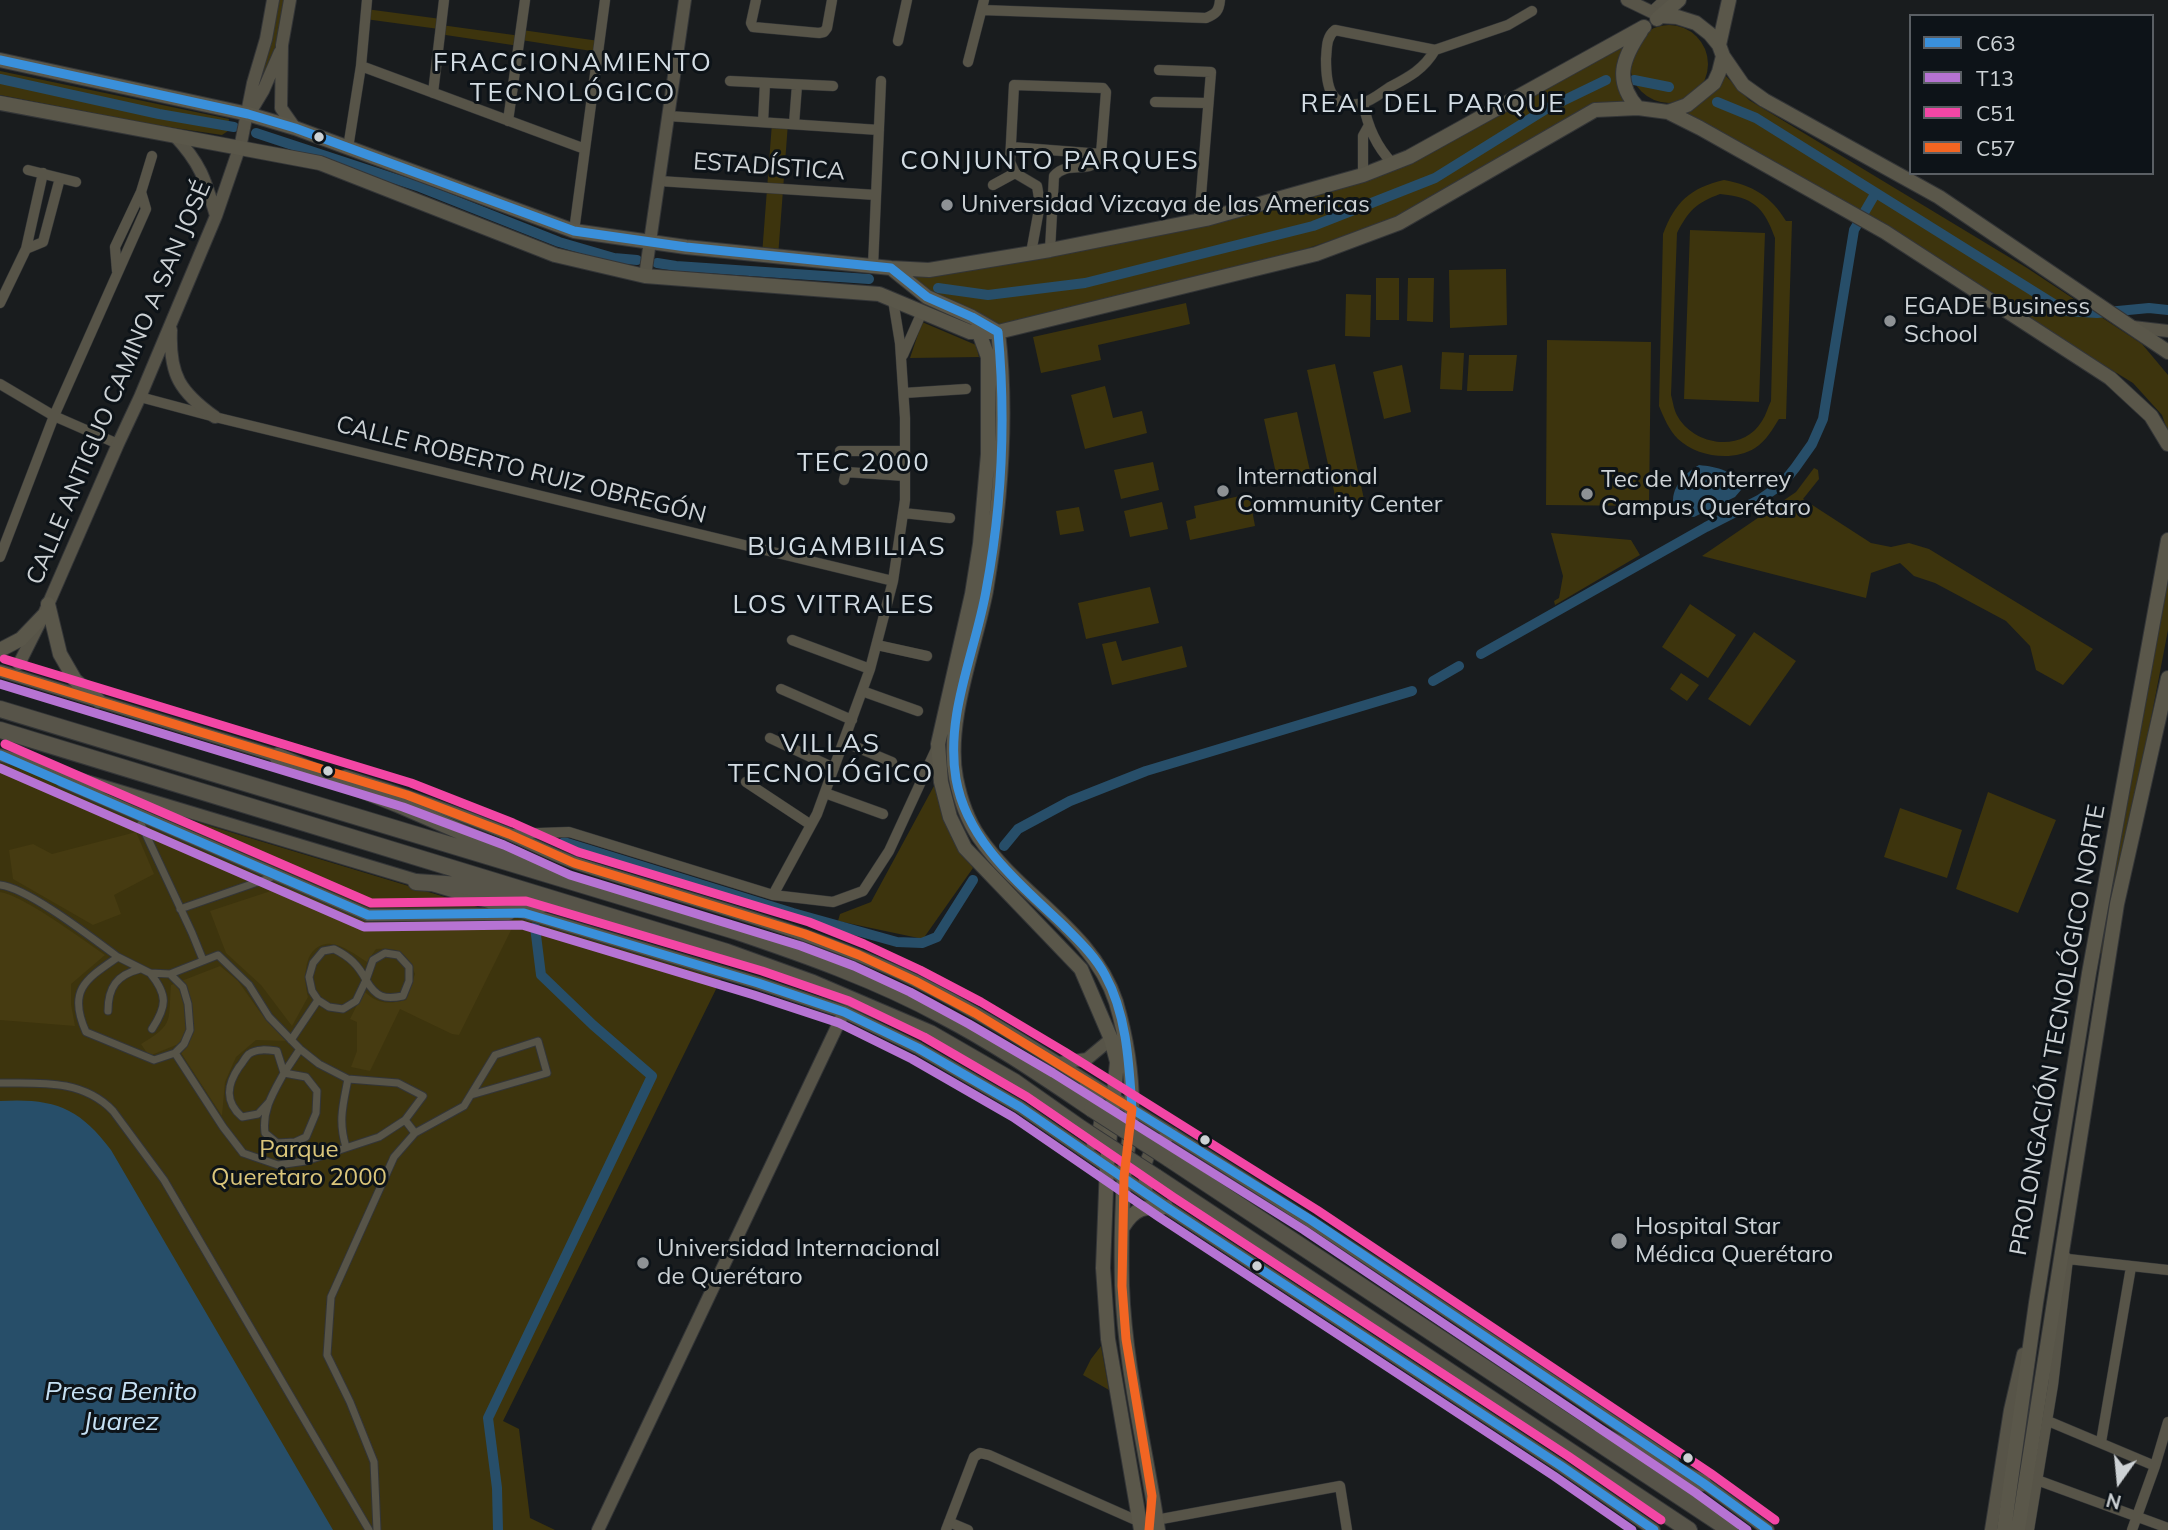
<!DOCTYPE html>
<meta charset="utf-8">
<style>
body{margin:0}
#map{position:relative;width:2168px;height:1530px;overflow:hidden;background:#191c1e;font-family:Mulish,sans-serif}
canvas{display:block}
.legend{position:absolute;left:1909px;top:14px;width:245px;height:161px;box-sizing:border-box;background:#0d1318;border:2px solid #5a5f64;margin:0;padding:9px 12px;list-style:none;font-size:21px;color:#cdd2d5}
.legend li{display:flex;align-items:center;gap:14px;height:35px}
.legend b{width:35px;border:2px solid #5a5f64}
.north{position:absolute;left:2084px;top:1446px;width:70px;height:70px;-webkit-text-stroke:5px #0d1318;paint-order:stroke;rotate:195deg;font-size:19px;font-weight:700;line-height:28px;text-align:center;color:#cdd2d5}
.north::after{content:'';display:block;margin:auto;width:24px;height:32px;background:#cdd2d5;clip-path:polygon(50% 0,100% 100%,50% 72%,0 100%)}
</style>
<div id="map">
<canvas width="2168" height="1530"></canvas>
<ul class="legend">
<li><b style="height:9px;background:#3a90db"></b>C63</li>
<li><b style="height:9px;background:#b673d3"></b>T13</li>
<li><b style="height:9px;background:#f346a5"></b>C51</li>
<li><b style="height:9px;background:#f26522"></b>C57</li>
</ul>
<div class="north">N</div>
</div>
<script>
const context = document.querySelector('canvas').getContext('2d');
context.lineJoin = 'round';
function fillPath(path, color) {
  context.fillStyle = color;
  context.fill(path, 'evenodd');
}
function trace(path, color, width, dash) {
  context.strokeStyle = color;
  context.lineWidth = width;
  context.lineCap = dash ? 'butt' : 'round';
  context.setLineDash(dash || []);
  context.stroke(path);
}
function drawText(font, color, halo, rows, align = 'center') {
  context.font = font + ' Mulish,sans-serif';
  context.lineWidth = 6;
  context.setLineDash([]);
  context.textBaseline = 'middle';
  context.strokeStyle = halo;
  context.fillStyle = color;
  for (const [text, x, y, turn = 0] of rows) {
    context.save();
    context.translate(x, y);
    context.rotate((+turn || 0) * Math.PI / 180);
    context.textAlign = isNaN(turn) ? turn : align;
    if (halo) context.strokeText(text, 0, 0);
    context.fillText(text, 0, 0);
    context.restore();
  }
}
fillPath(new Path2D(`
 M272 0H286L279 44 260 89 257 84Z
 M366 9 441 19V25L521 36 522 30 599 41 598 52 521 40 519 46 439 34V29L365 19Z
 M1630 64a39 39 0 1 1 78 0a39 39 0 1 1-78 0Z
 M1629 41 1630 104 1594 105 1399 218 1275 259 997 326 934 294 908 275 1379 176Z
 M0 71 229 119 228 131 222 135 155 125 0 95Z
 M1723 73 1749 100 2027 268 2142 344 2168 375V432L2162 415 2133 383 1734 139 1678 111Z
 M772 123H788L778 257 762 255Z
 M1724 180C1752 185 1771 196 1786 221H1792L1786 419H1779C1772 430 1766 441 1755 448 1733 462 1697 457 1678 439 1669 430 1664 418 1659 406L1663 234C1675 202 1690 188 1724 180ZM1720 194C1753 197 1764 207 1775 238L1771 401C1768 407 1766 415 1762 421 1743 453 1695 446 1678 417 1674 411 1673 402 1671 395L1677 233C1689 210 1696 203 1720 194Z
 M1690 230 1765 233 1759 402 1684 399Z
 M1506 269 1507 325 1450 328 1449 270Z
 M1376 278H1399V320H1376Z
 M1408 278H1434L1433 322 1407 321Z
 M1346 294 1371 295 1370 337 1345 336Z
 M1186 303 1190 324 1098 345 1101 360 1041 373 1033 337Z
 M922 322 976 345 979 357 910 358Z
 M1547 340 1651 342 1649 506 1546 505Z
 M1442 352 1464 353 1462 390 1440 389Z
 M1469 355H1517L1513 391H1467Z
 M1335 364 1365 504 1338 509 1307 370Z
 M1402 365 1411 412 1384 419 1373 372Z
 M1105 386 1113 418 1142 411 1147 433 1085 449 1071 395Z
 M1297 412 1310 471 1277 478 1264 419Z
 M1153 462 1159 490 1121 499 1114 470Z
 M1814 468 1818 470 1819 479 1803 499 1871 543 1891 547 1909 543 1929 549 2093 649 2063 685 2036 670 2030 646 2006 621 1935 583 1914 576 1900 563 1871 573 1866 598 1702 556 1796 492Z
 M1249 494 1255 526 1190 540 1186 521 1196 518 1194 506Z
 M1162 502 1168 529 1130 537 1124 511Z
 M1079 507 1084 531 1060 535 1056 511Z
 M1551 533 1631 540 1640 555 1555 605 1554 601 1559 598 1563 576Z
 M2168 563V630L2106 954 2097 953 2124 801 2147 695Z
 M1150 587 1159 623 1086 639 1078 603Z
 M1690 604 1736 635 1708 678 1662 647Z
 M1754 632 1796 661 1750 726 1708 699Z
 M1116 641 1122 661 1182 646 1187 667 1112 685 1102 644Z
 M1681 673 1699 685 1687 701 1670 689Z
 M0 756 58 780 498 913H524L724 973 503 1421 519 1429 530 1518 555 1530H0Z
 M935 784 973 868 923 939 838 921 840 914 871 902Z
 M1988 792 2056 820 2018 913 1956 889Z
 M1900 808 1962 830 1947 878 1884 857Z
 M1101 1346 1109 1390 1083 1375 1091 1359Z`), '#3d340d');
fillPath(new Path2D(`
 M136 832 154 874 114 895 121 914 93 925 13 879 9 850 33 844 52 854Z
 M286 886 370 921 515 922 459 1035 452 1034 400 1009 370 1071 351 1067 357 1051V1022L350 1019 364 991C378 1005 389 1004 406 1000L415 974C406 952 400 948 376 949L367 962C355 955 340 942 326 944 302 948 304 981 308 997L292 1026 261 985 226 953 210 911Z
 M0 892C23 895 83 940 105 955L71 984V1004L75 1026 0 1020Z
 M220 966 238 981 260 1012 286 1041 256 1040 236 1057 225 1082 222 1116 176 1045 149 1056 141 1044C175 1024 168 1021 171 985Z`), '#463b11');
fillPath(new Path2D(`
 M1699 465C1717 467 1736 470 1741 490L1735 497 1694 517 1681 515C1679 512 1676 510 1674 506 1669 489 1686 472 1699 465Z
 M0 1101C53 1098 79 1107 111 1150L333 1530H0Z`), '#274e69');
trace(new Path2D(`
 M0 79 159 114 234 127
 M1634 80 1669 87
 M1717 102 1756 118 2065 311 2097 313 2149 308 2168 310
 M256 133 420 187 559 242 614 258 637 260
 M657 263 676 266 869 279
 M938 288 988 295 1085 283 1313 226 1435 178 1546 109 1606 80
 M1481 654 1706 527 1759 500 1782 484 1795 468 1812 444 1823 419 1854 230 1875 194
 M1433 681 1459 666
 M564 842 793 913 897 942 922 943 937 937 973 880
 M1004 846 1018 829 1070 801 1146 771 1412 691
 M498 1530 497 1488 488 1418 652 1076 593 1025 541 975 535 927`), '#274e69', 10);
const pedestrian = new Path2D(`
 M141 824 192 933 203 960
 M0 885C28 888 92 938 118 957
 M180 909 275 876
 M334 949C350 957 358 965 366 980L356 1001 343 1009 329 1007 318 1000 312 991 309 977 313 963 323 951Z
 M385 953 398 955 409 967V981L403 996C384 1000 376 997 366 980L373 960Z
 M118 957 150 973 170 974 183 987 188 1004 190 1030 184 1044 175 1053 154 1060 86 1032C67 990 86 979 118 957Z
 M150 973C168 995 167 1006 152 1029
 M170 974 218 955 249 985 269 1017 300 1049 319 1064 348 1079 398 1083 423 1096 405 1120 415 1133
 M108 1011C108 987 117 975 140 969
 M291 1040 318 1000
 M175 1053 223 1127 243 1153 278 1165 306 1161 379 1137 405 1120
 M0 1083C39 1083 83 1079 113 1111L164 1180 369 1530
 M269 1102 258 1114 242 1117C225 1102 226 1086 239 1067 242 1064 246 1056 249 1054 257 1048 269 1050 277 1051L284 1073C273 1093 262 1110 265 1133L277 1143 295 1142 306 1137 316 1113 317 1091 306 1077 284 1073 300 1049
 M346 1147C338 1121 343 1105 348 1079
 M377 1530 374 1462 350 1402 327 1355 331 1297 394 1157 415 1133 464 1106 495 1055 538 1041 547 1073 471 1095`);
const minor = new Path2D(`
 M756 0 751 23 753 27 819 33 824 32 827 28 832 0
 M982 10 1206 18C1216 14 1219 11 1220 0
 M1651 12 1664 0
 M898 41 907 0
 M1435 50 1335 30C1326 37 1327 48 1326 59 1326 84 1329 111 1362 103 1372 101 1382 92 1390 87 1409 77 1424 69 1435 50L1508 25 1532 11
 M968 62 984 0
 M361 66 585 149
 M1159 70 1211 72 1199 220
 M730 81 833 86
 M433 93 444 0
 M1155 102 1207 103
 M1363 103C1368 127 1376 146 1393 164
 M668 116 879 130
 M508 121 525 0
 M763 122 765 83
 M794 124 797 85
 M1011 147 1101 154
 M348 148 361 66 367 0
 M28 170 76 182
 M1363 175V136L1368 127
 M659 181 876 195
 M993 185 1015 173
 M574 231 605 0
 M26 249 43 242 60 178
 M1031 253 1040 204 1037 186 1015 173 1010 162 1014 85 1103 88 1106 92 1101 154C1091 178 1070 158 1054 176L1050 250
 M873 266 881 81
 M117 271 115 247 141 192 152 156
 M0 303 26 249 43 173
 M903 355 922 312
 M0 384 54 416 118 444
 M904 393 966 389
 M140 397 215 417 893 581
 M840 451H905
 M844 480 846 472 905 476
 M903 513 950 518
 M0 557 54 416 146 209 141 192
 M792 640 870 669
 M877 645 927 656
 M781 689 852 720
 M862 691 918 711
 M770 738 834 768
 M844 742 892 762
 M746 782 811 825
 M825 793 883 814
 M510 834 569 832 773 895 833 902 863 891 889 851 937 747
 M773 895 817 814 870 669 893 581 905 500V418L900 343 893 300
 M2068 1259 2168 1270
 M2048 1421 2155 1466
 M2101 1442 2131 1267
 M2037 1480 2168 1528
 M1156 1520 1340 1486 1347 1530
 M949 1522 968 1530
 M946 1530 974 1457 980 1453 989 1455 1140 1522
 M2029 1530 2053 1385 2068 1259 2064 1255
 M2132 1530 2155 1466 2168 1422`);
const tertiary = new Path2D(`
 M290 0 282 45 281 108 295 128
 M1627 0 1660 16
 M251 111 263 91 280 52
 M174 135C201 164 205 179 216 216
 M645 276 685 0
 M2133 327 2168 331
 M171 330C169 375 180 392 215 417
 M19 664 43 616 118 444 140 397 216 216 241 143 253 83 266 39 273 0
 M0 671 284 758
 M0 755 758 983 844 1012 918 1048 1020 1107 1166 1207 1561 1466 1654 1530
 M345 776C401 793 455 812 509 834 532 844 555 856 578 864 691 901 807 928 914 980 991 1018 1062 1066 1135 1111 1318 1223 1495 1343 1673 1462
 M62 781 368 915 509 914
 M1059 1063 1087 1059 1111 1039
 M1086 1084C1090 1090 1097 1097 1099 1104 1103 1115 1099 1134 1093 1144
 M1147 1194C1141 1168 1146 1144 1173 1134
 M1697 1478 1768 1530
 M598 1530 844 1012
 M1991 1530 2010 1410 2023 1354`);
const secondary = new Path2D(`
 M1657 19 1679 0
 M1719 45 1729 0
 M1723 56 1743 85 1764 100 1939 197 2168 352
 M0 60 248 114 295 128 574 231 686 247 891 268 929 270 1050 250 1206 219 1363 175 1409 157 1644 27
 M0 103 320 163 555 255 645 276 879 294 970 332H998L1316 254 1399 223 1595 110 1638 108 1668 112 1687 105 1714 83 1719 72 1723 56 1719 45 1710 34 1696 23 1677 17 1660 16
 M1638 108C1614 81 1622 59 1641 31
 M1668 112 1700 128 1885 232 2110 378 2151 416 2168 444
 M891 268 927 297 972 317 998 332C1008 415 1000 509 986 591 975 648 945 722 956 778 960 798 968 821 979 837 1019 896 1093 931 1116 1002 1126 1036 1132 1072 1132 1108 1132 1131 1126 1154 1124 1177 1122 1213 1121 1249 1122 1285 1125 1368 1146 1449 1158 1530
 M979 333 988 357V454L980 544 972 594 938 744 941 782 950 817 965 848 1081 969 1111 1039 1117 1062 1107 1165 1103 1268 1108 1339 1141 1530
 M48 604 60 654 75 680 99 701
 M0 650 21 639 43 616
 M1123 1227C1135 1207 1145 1207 1166 1207
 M2004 1530 2036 1303 2089 973 2168 540
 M2018 1530 2117 904 2168 678`);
const primary = new Path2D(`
 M0 709 735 931C806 955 877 980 943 1016 995 1043 1043 1076 1092 1109
 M0 730 727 952 813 983 930 1033 1015 1082 1082 1129
 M277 756 397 804 517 856
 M416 882 460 885 541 905
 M1168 1158 1730 1530
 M1156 1177 1689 1530
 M1601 1435 1703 1483`);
trace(pedestrian, '#333537', 9);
trace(minor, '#333537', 11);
trace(tertiary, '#333537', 14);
trace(secondary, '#333537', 16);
trace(primary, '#333537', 18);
trace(pedestrian, '#575448', 7);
trace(minor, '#575448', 10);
trace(tertiary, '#575448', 12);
trace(secondary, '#5a574a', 14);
trace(primary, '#575449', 16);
const primaryBridge = new Path2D(`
 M1092 1109 1168 1158
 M1082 1129 1156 1177`);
trace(primaryBridge, '#333537', 18, []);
trace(primaryBridge, '#575449', 16);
trace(new Path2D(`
 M0 60 248 114 295 128 574 231 686 247 891 268 927 297 972 317 998 332C1006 418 1002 506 986 591 975 653 945 715 956 779 967 842 1020 884 1064 926 1079 941 1095 956 1105 975 1127 1015 1129 1064 1132 1109L1311 1220 1703 1483 1768 1530
 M0 755 368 915 524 913 758 983 844 1012 918 1048 1020 1107 1166 1207 1561 1466 1654 1530`), '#3a90db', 9);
trace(new Path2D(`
 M0 684 403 807 504 845 570 875 801 946 854 966 910 992 969 1024 1053 1073 1304 1230 1696 1493 1747 1530
 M0 768 364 927 522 925 754 995 839 1023 912 1059 1013 1117 1159 1217 1554 1476 1632 1530`), '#b673d3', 9);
trace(new Path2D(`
 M4 659 411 783 513 823 578 852 809 922 864 944 920 970 981 1002 1065 1052 1317 1210 1710 1473 1775 1520
 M5 744 371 903 526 901 762 971 849 1001 924 1037 1027 1097 1173 1197 1568 1456 1661 1520`), '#f346a5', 9);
trace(new Path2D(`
 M0 671 407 795 509 834 574 863 805 934 859 955 915 981 975 1013 1132 1109 1124 1177 1122 1286 1126 1339 1152 1496 1149 1530`), '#f26522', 9);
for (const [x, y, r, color] of [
 [319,137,6,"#cdd2d5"],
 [947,205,7,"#8e9295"],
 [1890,321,7,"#8e9295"],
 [1223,491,7,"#8e9295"],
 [1587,494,7,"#8e9295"],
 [328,771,6,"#cdd2d5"],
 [1205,1140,6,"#cdd2d5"],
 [1619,1241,9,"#8e9295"],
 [643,1263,7,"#8e9295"],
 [1257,1266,6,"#cdd2d5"],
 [1688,1458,6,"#cdd2d5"]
]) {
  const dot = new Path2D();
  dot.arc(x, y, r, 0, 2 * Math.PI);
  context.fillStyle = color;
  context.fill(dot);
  trace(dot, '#0d1318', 2.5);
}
drawText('24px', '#cdd2d5', '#0d1318', [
 ["ESTADÍSTICA",769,167,4],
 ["CALLE ANTIGUO CAMINO A SAN JOSÉ",119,383,-67],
 ["CALLE ROBERTO RUIZ OBREGÓN",521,470,14],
 ["PROLONGACIÓN TECNOLÓGICO NORTE",2058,1030,-80]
]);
drawText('24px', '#cdd2d5', '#0d1318', [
 ["Universidad Vizcaya de las Americas",961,205],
 ["EGADE Business",1904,307],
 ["School",1904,335],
 ["International",1237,477],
 ["Community Center",1237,505],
 ["Tec de Monterrey",1601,480],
 ["Campus Querétaro",1601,508],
 ["Hospital Star",1635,1227],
 ["Médica Querétaro",1635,1255],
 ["Universidad Internacional",657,1249],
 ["de Querétaro",657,1277]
], 'left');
drawText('24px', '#dac57a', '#0d1318', [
 ["Parque",299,1150],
 ["Queretaro 2000",299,1178]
]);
context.letterSpacing = '2px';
drawText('26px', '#d4dde4', '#0d1318', [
 ["FRACCIONAMIENTO",573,63],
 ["TECNOLÓGICO",573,93],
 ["REAL DEL PARQUE",1433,104],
 ["CONJUNTO PARQUES",1050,161],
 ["TEC 2000",864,463],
 ["BUGAMBILIAS",847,547],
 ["LOS VITRALES",834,605],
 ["VILLAS",831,744],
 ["TECNOLÓGICO",831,774]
]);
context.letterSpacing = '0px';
drawText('italic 26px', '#c6e1f4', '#0d1318', [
 ["Presa Benito",121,1392],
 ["Juarez",121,1422]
]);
</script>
